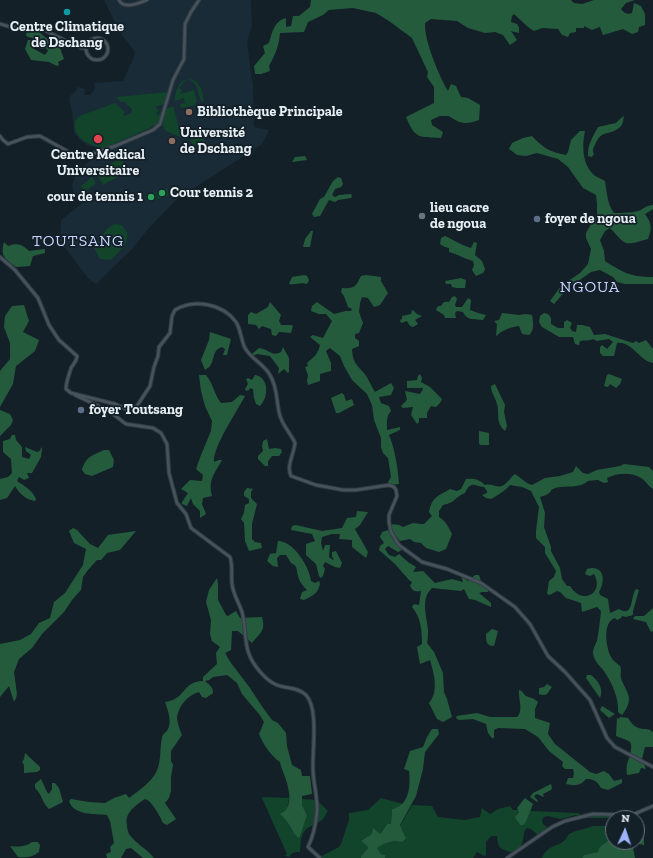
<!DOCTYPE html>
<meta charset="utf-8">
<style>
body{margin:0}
#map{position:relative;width:653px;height:858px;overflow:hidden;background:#142028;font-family:"Zilla Slab",serif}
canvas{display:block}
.north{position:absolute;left:605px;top:810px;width:40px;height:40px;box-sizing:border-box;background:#142028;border:1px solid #68737a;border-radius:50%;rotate:3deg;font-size:11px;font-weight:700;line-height:16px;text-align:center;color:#e7eff5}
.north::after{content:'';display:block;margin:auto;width:14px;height:18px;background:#9fb3fd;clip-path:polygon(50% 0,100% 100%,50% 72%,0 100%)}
</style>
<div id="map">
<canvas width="653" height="858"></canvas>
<div class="north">N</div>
</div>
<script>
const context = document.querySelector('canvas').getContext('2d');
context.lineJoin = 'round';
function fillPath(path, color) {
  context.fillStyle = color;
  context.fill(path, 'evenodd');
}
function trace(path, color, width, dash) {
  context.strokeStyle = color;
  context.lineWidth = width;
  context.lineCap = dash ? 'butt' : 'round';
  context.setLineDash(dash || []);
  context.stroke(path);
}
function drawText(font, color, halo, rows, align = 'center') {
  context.font = font + ' "Zilla Slab",serif';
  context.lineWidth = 3.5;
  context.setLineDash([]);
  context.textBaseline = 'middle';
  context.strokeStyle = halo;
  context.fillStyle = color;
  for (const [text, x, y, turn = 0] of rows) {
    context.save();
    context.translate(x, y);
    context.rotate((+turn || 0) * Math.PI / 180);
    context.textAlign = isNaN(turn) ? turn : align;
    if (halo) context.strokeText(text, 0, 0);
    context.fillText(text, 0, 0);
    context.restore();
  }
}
fillPath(new Path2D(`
 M104 0H251L252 26 247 42 253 87 254 127 269 130 262 144 176 200 148 229 132 249 96 284 88 278 60 241 61 220 84 202 79 201 74 195 72 186 75 176 78 171 103 150 87 145 79 139 74 132 72 111 69 99 70 96 77 90V87L85 89 84 95H90L94 91 95 88 94 83 123 81 133 59 135 52 120 32Z`), '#192b37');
fillPath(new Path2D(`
 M188 78C200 81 202 90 204 101L201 102 196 85Z
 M186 79 179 88 182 90 180 94 194 90 197 102 195 103 196 105 181 108 180 104 185 103 184 98 175 101C174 93 179 82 186 79Z
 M168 92 164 104 155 107 159 110 156 114 158 115 163 109 159 124 156 127 154 125 150 128 104 148C93 147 74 139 75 125 75 119 77 118 82 115L115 103 125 112 123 114 125 116 131 113 132 109 124 102H121L116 97Z
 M173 106 181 135 180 137C160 129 161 130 166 109Z
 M197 135 203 136 206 148 205 150 191 143 190 137 193 138 198 137Z
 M121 158 128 171 103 185 96 172Z
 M92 177 96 183 85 192 81 186Z
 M167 188 169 195 158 199 156 192Z
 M155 192 157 199 148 202 145 196Z
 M114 224 122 225C123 227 126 230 127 233 130 243 117 254 111 260L100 259 94 248 107 229Z
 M263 797 289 798 287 810 282 812 293 832 307 815 302 805V799L317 800 328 811C326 813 325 817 323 819 317 825 308 825 304 832 300 838 301 845 300 852 295 852 292 852 289 857L285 856 287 854 262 798Z
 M381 798 403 804 398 808 392 809 391 824H387L380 835 372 834 362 841 367 846 368 848 361 856V858H318L339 847 341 844 349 820V813L368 810Z
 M412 805 432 806 438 817 465 820 480 817 482 808 490 814 498 809 510 806 513 810H518L519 812 516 815 526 822 530 811 578 813 581 815C595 808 608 821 622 813L625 817 633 816V818H585L576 815 560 819 548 816 544 817 542 820 543 824 548 828V832L539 836 531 829 527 828 524 832C524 842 519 857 507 851 504 850 500 848 499 846 498 844 497 839 497 836H491L486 842V855L484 856 477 852 473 858H385V855L381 854 377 848C384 842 396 841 406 840L400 826Z
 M593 826H613V839L603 844 599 852 584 855 582 858H542C547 845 558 847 565 840 567 838 567 835 571 833 577 830 586 829 593 826Z`), '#11442a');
fillPath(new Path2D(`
 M311 0H571L574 3 582 4 594 0H635L626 3 621 9C624 13 627 15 632 13L634 3 641 6 645 14V25L639 27 638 32 632 34 623 29 603 35 600 27 592 30 584 26V28H576V32L570 33 568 37 562 35 558 29 542 28 534 31 528 27 514 14 512 16 511 22 517 24 519 27V33L511 31 517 40 510 45 503 35 495 32 485 33 468 28 457 21 431 19 425 23C424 40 439 76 448 91L451 84 456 86 461 97 468 98 480 105 479 120C466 125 460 124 449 116H440L431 120 432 125 443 132 441 138C419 137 415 139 406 117L434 103V87L427 77 428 72 412 38 389 21 376 13 353 8 329 10 323 15 308 22 304 32 280 33C279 46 275 55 269 66L270 71 261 74H255L254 66 265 53 263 46 269 43C272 33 274 21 286 18V27L291 26 293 16H299L310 7Z
 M27 30 38 31 52 43H58L64 59 58 62 59 65 57 66 49 62 31 60 25 49 28 40H34V49L45 55 48 51 46 48 42 49 36 47 38 40 26 36Z
 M624 116C623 121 623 125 619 128 609 136 601 129 595 145 593 149 592 150 594 154L592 157 588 156C587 146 593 136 598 127L616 123 620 119Z
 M580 131H585C582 145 582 164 594 175 596 177 602 179 605 181 607 192 607 204 614 213 622 213 631 213 638 211 644 209 646 205 653 205V209L645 214C652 224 652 228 648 239 623 246 627 246 610 228L605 231 600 240 604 251 605 261C624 273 630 277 653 277V284H625L617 282 613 277 600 270 591 272 567 289 554 304 550 301 561 286 580 273 588 264 591 249 586 238V233L597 214V204L596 195 583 188 568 167 558 159 537 153 526 156 517 155 509 149 512 143 523 138 532 136C543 148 550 152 566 155L568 152 571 140Z
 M305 156 307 160 292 162 295 157Z
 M338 177 341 178 343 184 341 187 335 189 332 195 335 197 339 195 351 194 352 196 351 198 338 200 335 202 329 200 320 216 314 217 312 214 320 199 324 197 333 181Z
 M311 231H313L310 247H303L305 239Z
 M445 236C454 240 461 245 471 248L474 242 477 243 475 255 482 261 485 269 483 273 476 276 472 270 474 265 473 261C464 259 458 254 449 252V248L445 247 440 244 441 238Z
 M4 242 8 246C17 242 23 245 29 251L45 249V253L33 256 30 266 16 267C5 259 0 256 4 242Z
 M304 275 307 276 309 280 307 284C301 282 295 285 289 284L292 277Z
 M366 275 381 277V281L388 293 380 305 374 307 368 298 362 297 360 303 359 312 363 323 359 333 355 334V338L359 341V346L352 349C353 362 355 363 363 372 368 377 371 386 375 392L391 383 394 388 391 395 379 397 381 403 389 406 391 411C386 416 387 423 387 430L400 427V430L389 435C395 449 398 469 399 484L389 485 387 484 391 477 388 458 383 453 381 447V438L374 420 372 405 367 394 352 380 344 366 340 356 330 348 326 351 331 363V371L320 374V381L308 385 307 381 308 375 305 367 308 366 307 363C314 357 318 354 320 345L310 337 313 335 323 338 332 321 326 314H319L311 311 312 306 317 302 334 314 346 311H351L352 309 348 307 344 296 341 292 342 288C355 289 356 286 361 276Z
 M461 278 466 280 465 288H457L452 287 451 284H446L445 281Z
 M455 296 457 299 455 305 456 307H462L468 298 471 300 470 310 478 313 486 315 483 320C475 319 467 321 463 312L457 311 455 313 456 318H445L444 315 436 310 438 306H441C443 302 445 301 449 302L452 297Z
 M270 302 281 315 279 321 281 325H291L293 326 291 333 279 332 276 336 272 335 271 329 262 326 259 329 256 325 248 324V315L251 312 256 314 268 307Z
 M24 305 29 321 23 332 39 340 35 351 16 366 13 384 0 407V371L10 359V343L4 327 5 316 12 306Z
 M412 310 414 311 417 314 422 316 415 320 418 324 413 327 410 326 407 321 401 323 400 320 402 319V316L411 314Z
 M502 313 519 315 526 314 532 315C533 322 535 330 529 335L522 334 519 326C510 327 503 330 496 336L497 324 494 321 499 320Z
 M544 313 548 314 551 318V324L558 328H564V322L567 320 572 323 570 328 572 331 576 332 577 325H582L590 327 594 335 605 334 633 343 636 341 639 343 646 340 653 349V363C650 362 646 361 644 359 636 353 628 341 617 343L614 356H603L600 353V347L602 345 607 349 613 342 609 339 597 341 593 339C590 341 585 340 580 341L579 345 575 344 573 337H559L542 327 539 322 540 316Z
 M210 332 231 339 227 355H223L225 349 222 347C212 350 215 359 210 366 209 368 207 368 205 370L201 360 209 340Z
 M283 347 289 358V372L288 373 284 369 278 374 279 368 270 356 257 354 253 356 252 354 259 348C268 349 272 357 281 352Z
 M420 374 422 378 421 382 430 387 442 399 440 403 436 407 431 406 427 413V418H419V422L417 424 411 415 413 407 403 408 401 406 407 400 405 391 420 394 422 391 423 388H407V381L417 380 418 376Z
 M609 374 622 379 620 384 616 388 610 384 608 387 604 386 607 375Z
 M199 375H206C213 383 214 394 221 403L232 402 240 395 245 396C238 410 212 448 214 462L219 460H222C214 475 208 479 212 496L203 498 202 504 206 514 200 518V511L193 504 191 498 187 506 182 504V502L188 493 181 489 190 480 202 481 203 475 196 469 201 455 211 431 212 421 205 406 201 391Z
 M255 375C269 377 269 397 260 406L256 404 254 398 253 389 250 388 249 390 246 391 245 389 248 384 246 379 248 378 252 380Z
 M495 384 505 405 504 412 507 426 505 431C494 421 501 413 496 401 494 395 491 392 491 386Z
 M342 393 344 395 346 401 352 399 354 405 339 413H336L331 398Z
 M0 410 10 414 13 420 11 425 0 436Z
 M479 431 489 433V445H481L479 444Z
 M12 435H15L16 440 22 447V457L29 459 31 455 26 451 25 447 37 452 40 451 41 447 42 449 41 457 32 473H27L29 478 24 480 19 477 17 481C26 487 32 490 36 499L35 501C26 500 19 493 15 486L7 498 0 500V479L8 477 12 473 11 459 3 452V441L10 439Z
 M267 439 269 449 275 448 281 449 282 452 279 456H272L268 461V466H265L258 459V456L263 451 262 446 263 441Z
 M104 450H109L114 460 113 467 92 476 85 474 82 470C86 456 92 456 104 450Z
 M624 464 649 467 653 471V489C648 486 646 481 641 478 631 472 617 473 607 478L608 482 604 483 598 480 588 481C578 490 562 484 553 489 549 491 553 490 549 493 547 495 543 496 540 497L545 513 544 527 551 547V551L560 568 562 579 567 586H570C582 606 605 593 594 574L590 576 585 574 587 569C604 564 606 581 599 592L600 595 608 599 610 613 619 609C634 618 630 597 636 589L639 590 633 611V615L626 617 622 616 621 618 617 620 615 618C602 622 606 648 611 657 613 661 617 663 620 666 622 669 620 674 621 678 623 685 628 691 629 698 629 705 626 710 622 715L618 712C619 698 612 683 604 671 599 665 594 661 593 653 593 648 595 645 597 641 598 638 601 613 601 611L597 607 582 612 581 603 566 598 560 592 557 591 550 595 547 594 549 581 554 577 556 571 545 553V547L536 538V531L539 507 531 491 522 487 510 485C505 491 498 495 491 499L486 498 482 495 487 493V491L484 487C474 486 471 480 465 493 455 497 455 503 443 505L439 511V517C446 521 449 528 452 534L446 549 439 552 426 548 421 543 414 542 410 539 400 541 392 531 391 524 399 525 403 527 413 523 420 524H424L432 516 429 512C432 497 438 496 450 489L457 491 461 489 466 479C474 478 479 479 485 485 491 483 497 488 502 486 507 484 511 477 515 474L527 483 532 485 545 478 560 476 573 472 576 466 583 473 588 474 597 470 620 466Z
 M247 488 253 489 251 492V498L257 504 252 524V539L255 542 261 543 262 548 249 551 245 541 244 523 241 519 244 513 245 505 249 503V499L244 496V492Z
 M357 511 368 512 360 525 355 529 368 552 366 558 352 547V540L339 539 340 534H332L322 537 321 543 323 551 325 545H330L329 557 333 560 334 559 332 557V552L336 551 342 563 340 568 335 567 325 562 323 566 325 569 323 576 321 578 319 576 316 564 306 555V544L315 541 312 534 291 530 292 526 296 525 322 531 342 528 347 518 356 517Z
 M73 528 77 530 90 544 98 548 108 535 136 531 120 550 107 553 101 560H97L88 570 83 577 81 590 72 600 64 612 42 634 32 648 19 659 14 672 17 694 16 698 14 702 9 686 0 697V644L20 640 31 634 39 623 50 618 54 602 65 593 83 565 86 549 74 543 69 531Z
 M388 530 395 542 402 550 398 552 388 546 385 549 389 555 395 557 399 554 408 562 416 567 413 572 423 571 435 583 452 579 463 582 461 576 468 581 475 575H479L482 584 488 590V592H482L479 593 491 603V607L475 600 469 599 464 589 461 591 432 588C420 599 427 616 428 630 428 635 428 639 427 643L434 652 443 673 444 692 447 699 452 717 443 722 437 719 429 703C439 691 434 674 430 660L420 664 417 647 422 644C422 631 421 617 412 607L414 604 419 605 421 591C415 592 413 591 410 586L412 582 409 580 395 564 379 550 380 546 384 543 380 537 382 532Z
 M278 541C294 541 310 568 311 581L315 583 319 581 320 584C318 593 313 596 304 600L300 599 302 592 307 590C303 586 299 581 298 576 296 569 298 566 291 563L286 555H280L277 558 278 567 273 566 267 561 270 554 276 553Z
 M217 578 218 584V600L226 615 228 616 236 611 240 618 262 617C266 631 260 633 252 643L238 631H232L231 650 225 653 231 663 250 688 261 705 272 720 278 723 286 733 287 746 292 765 301 770 302 776H310L312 794 302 796V805L307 815 300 836 298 838C291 830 288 820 280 814 282 812 286 811 287 808 292 800 288 785 285 777 283 771 281 768 280 762 271 756 263 744 259 734L264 722 259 714 242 694 237 683 231 678 227 675 213 677 209 680 205 681C209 685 213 686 213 693L206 698 202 697 199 692C188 695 179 705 177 717 177 722 180 730 182 735L171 751V761L173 765 171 777V791L169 798 165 803 176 819 167 825 163 823C160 816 152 801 145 799 136 805 124 813 127 825 127 828 128 832 129 834 136 844 147 849 154 858H143L131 848 126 849 121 858H107L106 854 111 852 110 847 114 843 110 821 107 815C94 814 73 815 69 801L71 799 89 802 105 803 114 798 126 794 129 798C139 790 153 782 158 768 161 758 160 747 162 737 163 733 166 733 168 729 172 722 168 710 165 702 187 699 181 682 203 681V677L217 664 216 653 220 647 212 641 210 634 211 620 206 602 209 590Z
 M653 608V631L651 632 646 622 633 619 635 616H644Z
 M492 629 498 631 494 646C486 646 486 641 486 634Z
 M587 675H591C598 681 604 688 600 698L586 678Z
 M547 684 552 687C547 693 548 697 539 694V688L544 687Z
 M519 690C523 691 523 694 526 696 531 698 534 698 538 702L535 709V718L550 723 548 734 555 744 590 772 596 774 604 771 609 774 614 781 622 779V783L608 790 601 788C597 781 594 779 586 779 580 786 575 786 566 784L568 778H573L574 773 573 769H565L562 766 563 762 549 751 538 737 525 729 498 728 494 730V738H492L488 733 486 724 473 719 459 720 456 718 457 716 477 713 490 717H517C524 711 518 698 519 690Z
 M602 706 615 714 609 718 600 710Z
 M620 717 628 718C639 735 645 725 653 732V747H645L642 759 646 769 641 768 639 773 627 775C626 767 627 761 631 755 630 751 632 748 631 744 630 740 620 738 616 736L617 718 619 719Z
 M432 729H438L439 734 425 752 423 769 416 796 400 825 406 839 402 842C395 840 384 843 377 848L381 854 385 855V858H361V856L368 848 367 846 361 841 372 834 373 828 380 834 382 832 387 824H391L392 809C409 806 411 786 409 771L404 769 410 751 423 747 427 737Z
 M25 753 40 767V770L37 772 24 773V765L22 762 24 759Z
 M41 779 47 792 49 794 52 789V783H55L59 788 63 802 49 809C42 803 42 794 35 788V784Z
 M551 784 552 788 551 790 543 794 544 797 537 794 534 796 538 801 537 802 530 797 533 793Z
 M525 798 533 804 526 822 523 825H520L515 817 519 812 517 808Z
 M637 835 644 837V845L632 842 635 858H582L584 855 598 852C600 844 607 842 613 839V842H637Z
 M32 842H38L40 845 39 852C33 857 25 858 18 857L10 846C19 847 25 847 32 842Z`), '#245b3d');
const minor = new Path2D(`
 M119 0C124 10 139 3 147 0
 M0 24 11 27 44 30 81 48H86
 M86 49a11 11 0 1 1 22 0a11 11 0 1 1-22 0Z
 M0 136 3 140 8 144 27 137 40 136 76 156H86L115 146 153 130 160 124 173 80 184 59 185 24 191 12 199 0
 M0 257 15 270 38 298 49 325 59 340 77 356C77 361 74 363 71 368 69 375 66 382 66 389L71 393
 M71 393 115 404 126 409H132L137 406 150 386 154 367 158 356 159 347 170 333 172 316 175 310C194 298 223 304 236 322 241 330 241 340 245 348 251 359 264 364 270 375 278 388 276 402 280 416 283 426 291 434 295 443 294 454 286 466 291 476L316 485 343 490H356L389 485 394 487 396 490 397 496 389 515V522L391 532 399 545 422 562 447 569 481 583 515 607 530 624 548 656 565 672 590 700 607 738 615 747 653 767
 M75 395 109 411 126 424 153 428 161 433 167 444 169 473 177 503 186 514 191 528 230 557C233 565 231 575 232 584 233 594 239 603 242 612 246 626 244 641 249 654 253 665 266 681 277 685 287 689 298 687 306 695 319 709 312 751 313 769 313 783 318 797 317 812 316 822 313 837 308 847L320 858
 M507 858 552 827 565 821 593 814 632 815 653 806`);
trace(minor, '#343c43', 4.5);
trace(minor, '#46535d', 2.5);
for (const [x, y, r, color] of [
 [67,12,4,"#0f9aa8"],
 [189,112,4,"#8d6e63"],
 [98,139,5,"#e0444e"],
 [172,141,4,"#8d6e63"],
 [162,193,4,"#2e9e5b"],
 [151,197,4,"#2e9e5b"],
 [422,216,4,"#6b7280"],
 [537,219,4,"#5c6f8a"],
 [81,410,4,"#5c6f8a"]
]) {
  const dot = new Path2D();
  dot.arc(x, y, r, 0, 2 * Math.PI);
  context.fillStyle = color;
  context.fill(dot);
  trace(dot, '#142028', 1.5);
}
drawText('bold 14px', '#e7eff5', '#142028', [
 ["Centre Climatique",67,27,"center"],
 ["de Dschang",67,43,"center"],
 ["Bibliothèque Principale",197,112],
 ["Université",180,133],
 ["de Dschang",180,149],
 ["Centre Medical",98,155,"center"],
 ["Universitaire",98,171,"center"],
 ["Cour tennis 2",170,193],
 ["cour de tennis 1",143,197,"right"],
 ["lieu cacre",430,208],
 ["de ngoua",430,224],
 ["foyer de ngoua",545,219],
 ["foyer Toutsang",89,410]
], 'left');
context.letterSpacing = '1px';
drawText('16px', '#c8d4ff', '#142028', [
 ["TOUTSANG",78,241],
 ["NGOUA",590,287]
]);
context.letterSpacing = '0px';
</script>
